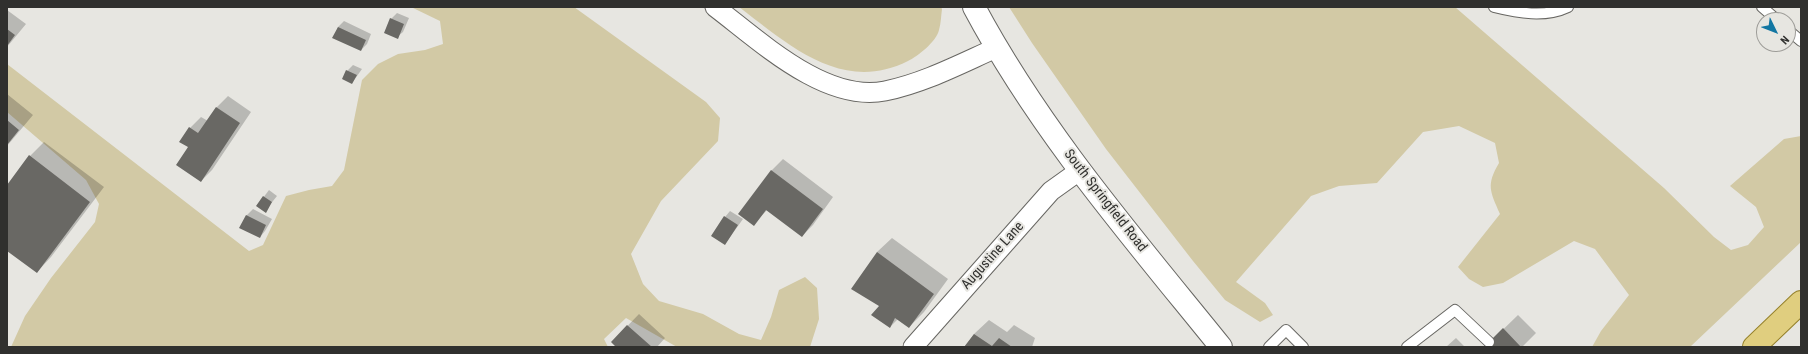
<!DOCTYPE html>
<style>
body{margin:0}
#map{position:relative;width:1808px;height:354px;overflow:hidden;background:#e7e6e1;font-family:"Roboto Condensed",sans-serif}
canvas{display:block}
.frame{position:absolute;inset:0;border:8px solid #30302e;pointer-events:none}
.north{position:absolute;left:1756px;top:12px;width:40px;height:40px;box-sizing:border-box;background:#e7e6e1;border:1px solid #9e9d99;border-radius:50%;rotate:133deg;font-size:11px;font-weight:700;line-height:16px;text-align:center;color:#30302e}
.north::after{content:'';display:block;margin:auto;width:14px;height:18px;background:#1276a2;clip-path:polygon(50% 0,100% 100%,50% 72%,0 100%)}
</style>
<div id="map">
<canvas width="1808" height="354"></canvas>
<div class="frame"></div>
<div class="north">N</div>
</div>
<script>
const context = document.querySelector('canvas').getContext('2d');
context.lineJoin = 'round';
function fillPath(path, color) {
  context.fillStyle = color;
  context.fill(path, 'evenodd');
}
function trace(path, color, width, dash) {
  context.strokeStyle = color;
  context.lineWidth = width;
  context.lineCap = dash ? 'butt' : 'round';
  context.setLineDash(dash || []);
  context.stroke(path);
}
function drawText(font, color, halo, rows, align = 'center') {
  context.font = font + ' "Roboto Condensed",sans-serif';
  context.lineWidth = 4;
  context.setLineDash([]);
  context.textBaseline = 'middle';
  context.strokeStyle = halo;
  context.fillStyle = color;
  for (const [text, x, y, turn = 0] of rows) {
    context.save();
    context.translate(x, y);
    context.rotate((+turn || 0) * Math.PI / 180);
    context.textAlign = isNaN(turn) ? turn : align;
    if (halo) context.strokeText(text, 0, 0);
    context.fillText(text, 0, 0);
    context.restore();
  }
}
fillPath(new Path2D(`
 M411 7H574L706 102 720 118 718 141 661 201 631 254 643 284 659 301 703 314 739 334 761 340 771 317 779 290 805 277 817 288 819 319 810 347H677L626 318 604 339 608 347H11L25 316 51 278 95 222 99 204 86 180 7 112V64L249 251 263 245 286 196 309 190 332 186 344 170 362 80 378 64 398 54 425 50 443 44 440 21Z
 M739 7H941L942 9C941 16 941 23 939 30 937 41 917 57 908 61 842 94 789 45 739 7Z
 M1009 7H1455L1664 188 1714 237 1731 250 1748 245 1764 227 1756 207 1730 186 1784 139 1801 136V242L1690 347H1592L1601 331 1629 295 1595 249 1574 241 1503 283 1483 287 1469 279 1458 267 1500 214C1490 191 1486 185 1499 163L1495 143 1459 126 1423 132 1377 183 1339 186 1311 196 1236 282 1265 303 1273 315 1260 322 1225 300 1193 261 1106 149 1032 43Z`), '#d2c9a5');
fillPath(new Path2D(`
 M7 10 26 24 7 47Z
 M397 13 409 18 403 32 397 37 391 19Z
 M344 21 371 34 367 44 361 50 334 37 338 27Z
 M353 65 362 69 352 83 347 71Z
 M7 94 33 115 7 146Z
 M228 96 251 112 212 170 201 181 189 147 190 128 201 117 208 121 217 107Z
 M44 142 104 187 51 257 37 272 7 249V186L30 156Z
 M783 159 833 197 813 225 802 236 767 210 754 224 739 214 772 170Z
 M269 190 277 196 265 211 257 206Z
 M253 209 272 219 265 231 260 237 241 227 247 215Z
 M730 211 743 219 725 244V217Z
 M892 238 948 279 924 312 909 327 898 319 890 327 881 306 877 252Z
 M639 314 665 338 657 347H618L612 342Z
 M1518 315 1536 333 1522 347H1485Z
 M989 320 1007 332 1014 325 1035 338 1032 347H965L974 334Z
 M1456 338 1465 347H1446Z`), '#0003');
fillPath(new Path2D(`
 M390 18 404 24 398 39 384 33Z
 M338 27 366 40 361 51 332 38Z
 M7 29 15 35 7 46Z
 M346 70 357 75 352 84 342 79Z
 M216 107 240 123 201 182 176 165 188 147 179 142 189 127 198 133Z
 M7 120 19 130 7 145Z
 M29 155 90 202 37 273 7 251V185Z
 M771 170 823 209 802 237 766 210 754 226 738 214Z
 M263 196 272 202 266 213 256 206Z
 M246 215 266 225 260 238 239 228Z
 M724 216 738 225 725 245 711 236Z
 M877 252 934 294 909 328 895 318 890 328 871 315 879 306 851 289Z
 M627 325 652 347H616L611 342Z
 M1503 328 1521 347H1484Z
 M974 334 992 346 999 338 1012 347H964Z`), '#696864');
const lane = new Path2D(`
 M1494 7C1518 13 1545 18 1568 7
 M1762 7 1777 20
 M1788 30 1801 41
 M1269 347 1286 330 1303 347
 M1407 347 1455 310 1489 342`);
const street = new Path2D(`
 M715 7C760 41 825 103 885 91 924 83 960 64 996 48
 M913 347 1051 191 1079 171`);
const secondary = new Path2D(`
 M974 7C1040 131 1133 238 1221 347`);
const primary = new Path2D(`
 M1754 347 1801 302`);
trace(lane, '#676662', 12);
trace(street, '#676662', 21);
trace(secondary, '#676662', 24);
trace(primary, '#95812b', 24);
trace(lane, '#fff', 10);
trace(street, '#fff', 19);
trace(secondary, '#fff', 22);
trace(primary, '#e0ce7f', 22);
drawText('14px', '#30302e', '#e7e6e1', [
 ["South Springfield Road",1105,201,52],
 ["Augustine Lane",993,256,-48]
]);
</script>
